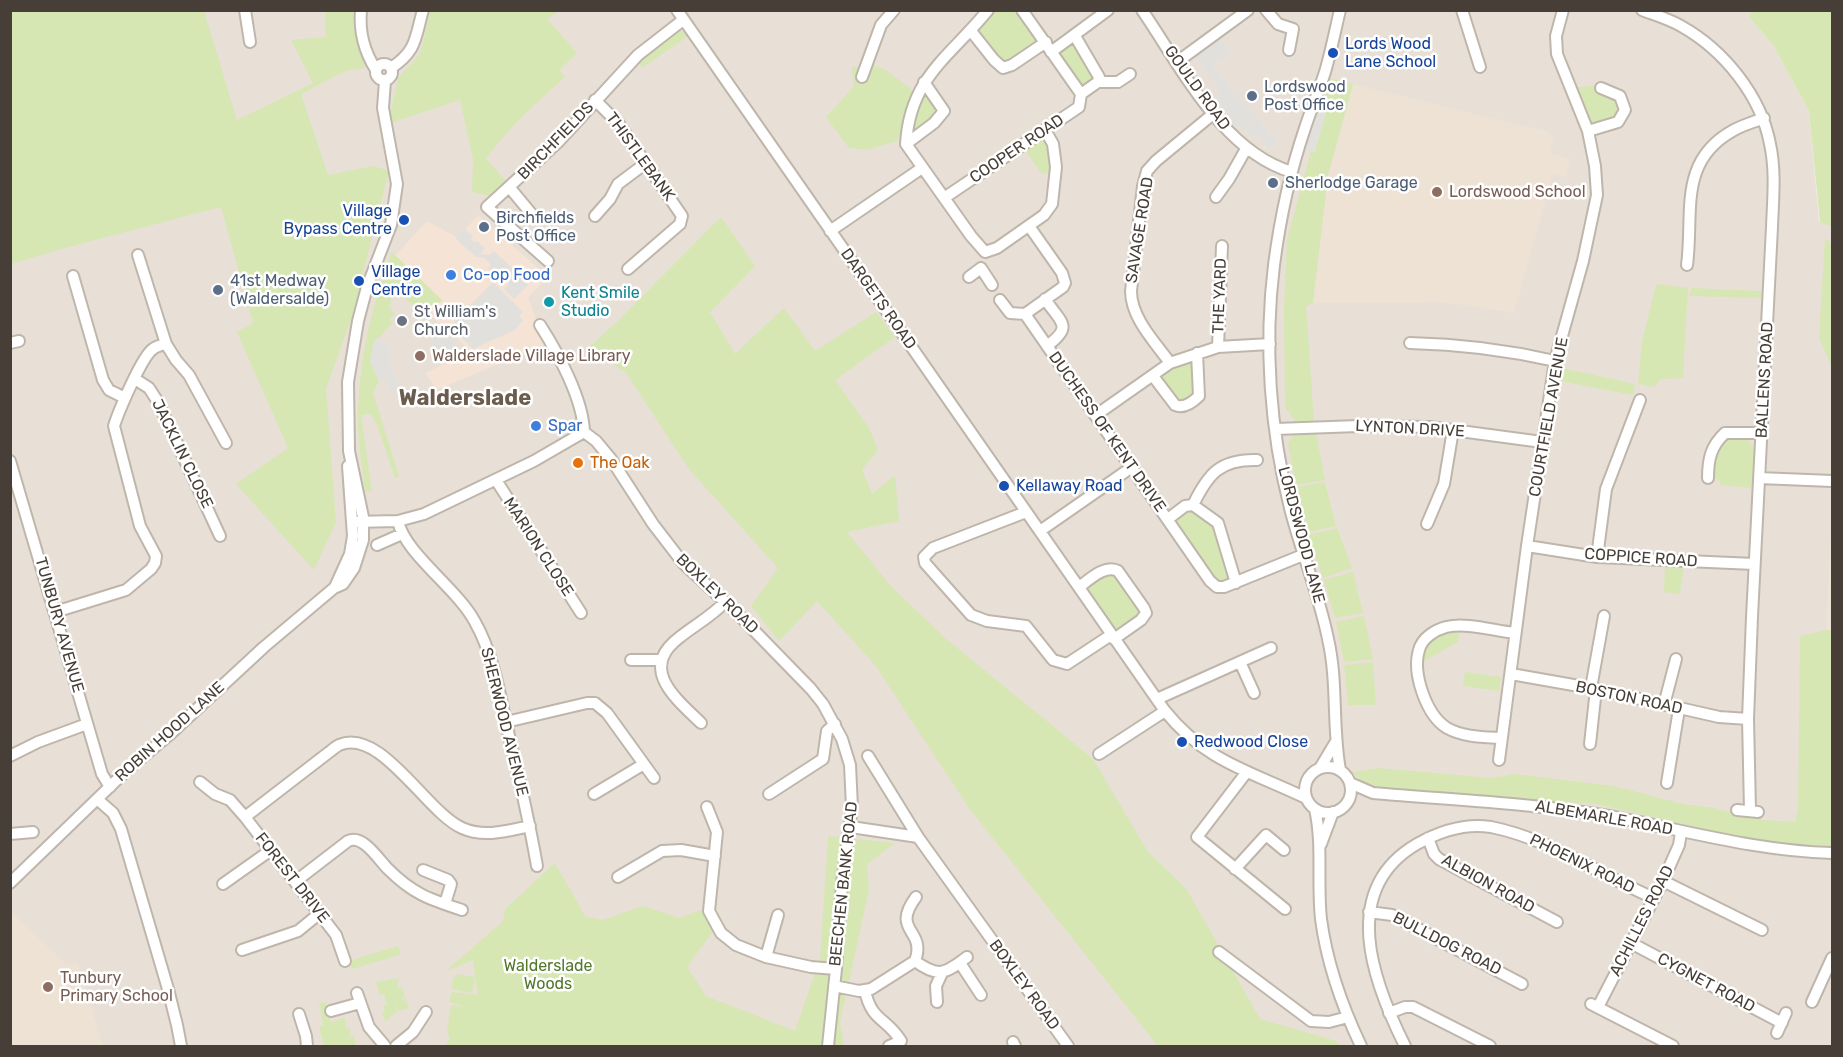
<!DOCTYPE html>
<style>
body{margin:0}
#map{position:relative;width:1843px;height:1057px;overflow:hidden;background:#f4efe9;font-family:Rubik,sans-serif}
canvas{display:block}
.frame{position:absolute;inset:0;border:12px solid #473f37;pointer-events:none}
</style>
<div id="map">
<canvas width="1843" height="1057"></canvas>
<div class="frame"></div>
</div>
<script>
const context = document.querySelector('canvas').getContext('2d');
context.lineJoin = 'round';
function fillPath(path, color) {
  context.fillStyle = color;
  context.fill(path, 'evenodd');
}
function trace(path, color, width, dash) {
  context.strokeStyle = color;
  context.lineWidth = width;
  context.lineCap = dash ? 'butt' : 'round';
  context.setLineDash(dash || []);
  context.stroke(path);
}
function drawText(font, color, halo, rows, align = 'center') {
  context.font = font + ' Rubik,sans-serif';
  context.lineWidth = 5;
  context.setLineDash([]);
  context.textBaseline = 'middle';
  context.strokeStyle = halo;
  context.fillStyle = color;
  for (const [text, x, y, turn = 0] of rows) {
    context.save();
    context.translate(x, y);
    context.rotate((+turn || 0) * Math.PI / 180);
    context.textAlign = isNaN(turn) ? turn : align;
    if (halo) context.strokeText(text, 0, 0);
    context.fillText(text, 0, 0);
    context.restore();
  }
}
fillPath(new Path2D(`
 M10 11H1752L1749 17 1773 45 1809 111 1819 221 1832 227V1046H11Z`), '#e8e0d7');
fillPath(new Path2D(`
 M478 215 548 277 528 298 546 344 436 390 426 373 471 351 400 289 390 261 427 221 458 238Z`), '#f5e4d5');
fillPath(new Path2D(`
 M1353 84 1545 131 1554 137 1549 153 1570 159 1566 177 1553 174 1514 313 1442 302 1313 303 1328 175Z
 M1830 540 1832 541V631L1826 630Z
 M10 910 67 965 78 963 103 1046H11Z`), '#ede2d3');
fillPath(new Path2D(`
 M11 11H204L237 120 313 83 291 40 326 37 325 11H357V34L365 68 345 71 301 94 328 175 374 166 389 171 352 316 326 389 336 522 314 570 236 484 288 448 237 332 253 323 221 207 61 249 11 264Z
 M430 11H559L547 19 577 53 559 70 565 77C536 103 508 128 486 159L506 181 490 196 472 192 473 159 460 100 393 122 390 115 398 78 419 55 423 43Z
 M994 11H1017L1039 41 1037 47 1001 64 978 28Z
 M1752 11H1832V227L1820 222 1809 111 1773 45 1749 17Z
 M680 31 685 32 687 37 642 68 638 61 676 32Z
 M1070 42 1073 43 1098 78 1084 89 1057 53Z
 M877 66 886 70 913 91 912 100 897 141 867 150 849 148 826 117 854 86 852 67Z
 M1329 78 1353 84 1328 175 1313 303 1306 306 1314 421 1296 422 1285 407 1284 308 1287 240 1311 151 1315 152 1327 109 1317 106Z
 M1598 85 1615 98 1621 105 1620 116C1613 119 1603 124 1596 125 1587 126 1577 96 1573 88Z
 M926 93 940 113 918 129H914L913 124 922 94Z
 M1044 139 1052 153 1051 171 1042 174 1025 150Z
 M721 217 755 266 710 312 735 354 784 308 815 351 876 312 895 337 835 380 869 428 878 450 862 469 872 494 895 475 899 521 847 532 890 585 945 638 1093 759 1148 852 1187 890 1260 1019 1336 1041 1341 1046H1158L969 808 875 665 817 601 779 641 751 606 778 568 689 469 626 373 589 347 617 322Z
 M1825 238 1832 244V367L1819 338Z
 M392 252 443 301 418 310 394 288 389 307 395 314 389 319 393 323C370 345 366 351 379 381L373 393 399 476 395 478 377 425 371 414 361 415 372 491 365 492C362 465 357 437 358 409 360 356 372 302 392 252Z
 M1656 284 1688 288 1683 378 1661 379 1654 387 1638 384 1642 342Z
 M1692 288 1761 291V298L1689 296Z
 M1188 360 1194 365 1196 396 1177 403 1160 379V373Z
 M1562 368 1635 384 1633 395 1560 381Z
 M1316 433 1325 480 1296 485 1288 444 1294 434Z
 M1730 436 1745 437 1754 448 1752 488 1720 485V481L1712 476C1711 459 1716 446 1730 436Z
 M1325 482 1336 526 1308 532 1296 487Z
 M1191 509 1215 527 1231 578 1230 582 1218 583 1176 525V518Z
 M1337 528 1352 568 1323 578 1308 535Z
 M1665 565 1684 566 1680 594 1664 592Z
 M1110 568 1146 613 1114 639 1079 587Z
 M1353 572 1363 613 1335 618 1324 580Z
 M1364 616 1373 659 1344 662 1336 622Z
 M1826 630 1832 631V846L1762 842 1596 804 1439 794 1368 787 1352 772 1379 768 1491 778 1515 774 1614 786 1683 804 1714 808 1764 820 1795 822 1798 810 1800 636Z
 M1446 632H1459L1458 642 1424 661C1425 646 1432 636 1446 632Z
 M1373 662 1376 705H1348L1344 665Z
 M1465 672 1501 677 1499 691 1463 686Z
 M828 836 895 843 867 864 869 890 840 1022 844 1046H445L450 1038 447 1032 451 1005 465 1007 449 1002 452 992 478 995 475 978 472 993 451 989 453 978 458 974 475 977 473 960 445 972 503 921 505 909 555 863 585 916 603 920 643 906 680 918 701 910 716 927 687 967 706 996 795 1031 820 959Z
 M398 946 401 954 388 958 387 956V959L352 969 349 961Z
 M400 978 398 981V988L403 989 405 997 402 998V1000L406 999 409 1008 398 1011 394 1003 397 1013 391 1015 389 1020 385 1021 381 1013 385 1012 383 1006 387 1005 384 994 380 995 376 982Z
 M326 1002 331 1022 345 1018 346 1028H349L351 1035 348 1038 354 1036 356 1044 353 1046H324L319 1026 323 1025 319 1003Z`), '#d6e7b3');
fillPath(new Path2D(`
 M1220 38 1231 51 1212 67 1278 142 1269 149 1259 137 1249 135 1241 124 1234 129 1217 109 1221 106 1214 97 1220 91 1195 56Z
 M1317 106 1327 109 1314 152 1304 148Z
 M464 228 473 236 471 239 475 242 477 241 485 248 480 254 489 255 494 251 514 270 509 275 512 280 517 275 528 285 514 299 504 289 509 284 507 279 502 283 488 269 491 265 485 258 476 257 455 238Z
 M493 282 523 312 519 316 523 320 515 330 473 349 450 326Z
 M445 330 458 349 456 356 439 363 431 344 434 342V335L441 333Z
 M377 338 391 351 389 362 400 388 389 393 384 380 379 381 370 362 374 341Z`), '#e2e0dd');
const minor = new Path2D(`
 M245 10 250 42
 M361 10C359 33 364 51 376 70
 M677 10 1165 711C1206 762 1250 771 1306 798
 M988 10C950 57 910 77 906 144L971 236 985 252 997 248 1044 215 1052 204 1056 167 1053 144 1045 130
 M1142 10C1181 67 1223 152 1292 172
 M1266 10 1278 24 1293 29 1289 50
 M1340 10C1335 31 1331 52 1325 72 1319 91 1311 109 1305 128 1290 172 1280 219 1274 265 1264 345 1270 430 1290 508 1301 552 1319 594 1328 639 1338 682 1332 726 1340 770
 M1462 10 1480 67
 M1642 10C1655 15 1669 19 1681 26 1724 50 1761 96 1770 144 1776 171 1773 200 1772 227L1752 617 1748 719 1750 810
 M971 31 994 60 1003 68 1012 65 1046 42
 M1075 36 1099 77 1098 82 1081 94
 M1051 52 1108 10
 M1177 62 1248 10
 M376 72a8 8 0 1 1 16 0a8 8 0 1 1-16 0Z
 M391 68C417 51 415 38 423 10
 M862 77 881 25 894 10
 M1098 82H1118L1130 74
 M595 100 619 124 682 216 680 224 628 269
 M1588 131 1618 122 1625 110 1620 96 1601 88
 M906 144 934 123 944 111 924 82
 M510 188 534 217
 M1216 197 1229 179 1246 149
 M944 198 1079 107 1081 94 1022 10
 M595 216 610 199 618 184 646 163
 M1029 226 1062 273 1065 283 1063 287 1025 314 1210 581 1217 587H1224L1303 555
 M830 231 922 168
 M138 255 166 344 176 360 189 375 226 443
 M548 261 487 207 559 141 638 55 683 20
 M1687 265C1694 213 1677 161 1734 130 1743 125 1754 122 1764 118
 M73 276 103 380 109 390 125 398
 M969 277 981 268 992 285
 M1045 299C1061 323 1074 326 1047 346
 M1000 300 1010 313 1025 314
 M540 325C558 353 583 399 584 432
 M10 343 19 341
 M1410 343C1459 344 1507 350 1555 361
 M1218 347 1222 246
 M1170 363C1155 342 1131 318 1131 291L1143 186 1147 171 1156 161 1213 114
 M1153 376 1175 405C1184 409 1193 402 1199 396L1197 353
 M135 379 149 388 158 402 220 536
 M1096 415 1170 363 1218 347 1270 344
 M1276 429 1358 426 1430 427 1542 442
 M584 432 596 441 611 459 653 524 683 563 737 613 811 689 823 704 842 739 850 765 852 807 842 883 836 969 828 1046
 M10 461 102 774 110 787
 M1708 478C1708 459 1711 446 1725 433H1762
 M1759 478 1832 481
 M496 480 581 613
 M1193 505C1208 474 1220 459 1257 460
 M1026 512 933 548 924 557 925 563 971 615 987 621 1026 626 1053 660 1067 664 1111 635
 M1168 519 1185 506 1193 505 1218 523 1236 583
 M398 521C405 554 457 588 475 622 493 654 499 691 507 727 518 773 529 819 537 866
 M353 522 398 521 424 514 534 461 584 432
 M1427 524 1444 484 1453 430
 M1040 531 1132 467
 M377 545 402 534
 M1527 546 1597 557 1754 564
 M1597 557 1606 489 1640 400
 M335 587 350 554 353 536 348 466
 M1079 587C1089 580 1105 564 1118 571L1144 608 1146 613 1141 620 1114 639
 M55 612 126 590 151 569 155 563 156 556 140 526 114 426C118 413 142 356 153 349 156 346 162 345 166 344
 M631 660H661
 M1240 662 1254 693
 M1511 674 1596 689 1719 717 1748 719
 M1591 688 1604 616
 M1157 699 1271 648
 M1664 705 1676 659
 M506 722 587 703H595L607 713 654 778
 M701 723C675 698 638 668 680 637 695 625 712 616 725 602
 M1501 738C1483 737 1463 737 1447 728 1426 715 1412 673 1419 650 1422 638 1435 630 1446 627 1467 622 1494 631 1515 633
 M1590 744 1596 689
 M1099 754 1165 711
 M10 756 38 742 87 724
 M868 756 918 837
 M1499 760 1527 546 1555 361 1583 261 1597 195 1595 166 1588 131 1557 54 1556 36 1563 10
 M1305 790a23 23 0 1 1 46 0a23 23 0 1 1-46 0Z
 M1320 768 1335 743
 M1246 773 1197 837 1285 909
 M200 782 215 794 230 800 245 817 336 935 345 961
 M1350 783 1373 793C1452 800 1531 803 1609 816 1684 830 1756 851 1832 853
 M1667 783 1679 709
 M594 794 644 764
 M769 794 823 759 827 731 835 724
 M97 799 113 813 121 829 168 989 177 1025 181 1046
 M707 807 717 832 709 911 721 933 736 945 766 957 811 967 836 969
 M1315 809C1323 845 1317 882 1321 919 1327 964 1342 1006 1361 1046
 M1737 810 1758 812
 M245 817 328 753C331 751 335 747 339 745 381 727 426 812 462 828 484 838 507 831 530 826
 M851 827 918 837 1068 1046
 M10 834 33 832
 M1428 838 1434 854 1439 859 1557 922
 M1321 844 1333 812
 M1235 869 1266 835 1284 850
 M423 870 448 880 451 884 445 904
 M618 877 662 851 681 850 715 856
 M296 881 348 841C363 834 378 859 388 869 413 894 429 899 462 910
 M1663 881 1762 930
 M10 883 125 772 169 735 264 647 334 588 343 584 354 568 363 540V517L349 451 348 382 358 321 367 287 391 225 397 184 383 108 385 81
 M223 884 271 850
 M1369 912 1392 915 1522 984
 M1631 943 1782 1023
 M242 950 298 931 320 913
 M1219 952 1311 1021 1329 1022 1348 1017
 M766 957 778 915
 M915 961C938 978 945 974 967 957
 M960 963 981 995
 M834 986 859 991 871 989 915 961C927 929 890 932 916 897
 M865 991C872 1022 886 1017 901 1041L889 1046
 M357 993 369 1027 385 1046
 M937 1002 936 986 942 973
 M1812 1002 1832 958
 M1591 1004 1673 1046
 M1598 1007 1663 881 1679 845 1681 832
 M331 1011 360 1003
 M1389 1013 1405 1007H1413L1490 1046
 M299 1014 306 1036 307 1046
 M1777 1033 1786 1013
 M1013 1042 1015 1046
 M396 1046 413 1032 426 1012
 M1405 1046C1373 982 1338 890 1417 844 1440 831 1466 823 1491 827 1551 839 1599 875 1654 898`);
trace(minor, '#bfb6ab', 14);
trace(minor, '#fff', 10);
for (const [x, y, r, color] of [
 [1333,53,6,"#1a4fb4"],
 [1252,96,6,"#5c6f8a"],
 [1273,183,6,"#5c6f8a"],
 [1437,192,6,"#8d6e63"],
 [404,220,6,"#1a4fb4"],
 [484,227,6,"#5c6f8a"],
 [451,275,6,"#3f7fe0"],
 [359,281,6,"#1a4fb4"],
 [218,290,6,"#5c6f8a"],
 [549,302,6,"#0f9aa8"],
 [402,321,6,"#6b7280"],
 [420,356,6,"#8d6e63"],
 [536,426,6,"#3f7fe0"],
 [578,463,6,"#e8710a"],
 [1004,486,6,"#1a4fb4"],
 [1182,742,6,"#1a4fb4"],
 [48,987,6,"#8d6e63"]
]) {
  const dot = new Path2D();
  dot.arc(x, y, r, 0, 2 * Math.PI);
  context.fillStyle = color;
  context.fill(dot);
  trace(dot, '#fff', 2);
}
drawText('16px', '#164399', '#fff', [
 ["Lords Wood",1345,44],
 ["Lane School",1345,62],
 ["Village",392,211,"right"],
 ["Bypass Centre",392,229,"right"],
 ["Village",371,272],
 ["Centre",371,290],
 ["Kellaway Road",1016,486],
 ["Redwood Close",1194,742]
], 'left');
drawText('16px', '#4e5e75', '#fff', [
 ["Lordswood",1264,87],
 ["Post Office",1264,105],
 ["Sherlodge Garage",1285,183],
 ["Birchfields",496,218],
 ["Post Office",496,236],
 ["41st Medway",230,281],
 ["(Waldersalde)",230,299]
], 'left');
drawText('16px', '#473f37', '#fff', [
 ["GOULD ROAD",1197,88,54],
 ["BIRCHFIELDS",556,141,-46],
 ["COOPER ROAD",1017,149,-34],
 ["THISTLEBANK",640,157,54],
 ["SAVAGE ROAD",1140,230,-81],
 ["THE YARD",1220,296,-88],
 ["DARGETS ROAD",878,299,55],
 ["BALLENS ROAD",1765,380,-87],
 ["COURTFIELD AVENUE",1549,417,-80],
 ["LYNTON DRIVE",1410,429,3],
 ["DUCHESS OF KENT DRIVE",1107,432,55],
 ["JACKLIN CLOSE",182,454,64],
 ["LORDSWOOD LANE",1301,535,75],
 ["MARION CLOSE",538,547,57],
 ["COPPICE ROAD",1641,558,4],
 ["BOXLEY ROAD",717,594,44],
 ["TUNBURY AVENUE",59,625,74],
 ["BOSTON ROAD",1629,698,12],
 ["SHERWOOD AVENUE",504,722,76],
 ["ROBIN HOOD LANE",170,732,-42],
 ["ALBEMARLE ROAD",1604,818,10],
 ["PHOENIX ROAD",1582,864,26],
 ["FOREST DRIVE",292,878,52],
 ["BEECHEN BANK ROAD",844,884,-84],
 ["ALBION ROAD",1488,884,29],
 ["ACHILLES ROAD",1642,921,-63],
 ["BULLDOG ROAD",1447,944,27],
 ["CYGNET ROAD",1706,983,28],
 ["BOXLEY ROAD",1024,985,54]
]);
drawText('16px', '#785e54', '#fff', [
 ["Lordswood School",1449,192],
 ["Walderslade Village Library",432,356],
 ["Tunbury",60,978],
 ["Primary School",60,996]
], 'left');
drawText('16px', '#366cbe', '#fff', [
 ["Co-op Food",463,275],
 ["Spar",548,426]
], 'left');
drawText('16px', '#0d838f', '#fff', [
 ["Kent Smile",561,293],
 ["Studio",561,311]
], 'left');
drawText('16px', '#5b616d', '#fff', [
 ["St William's",414,312],
 ["Church",414,330]
], 'left');
drawText('16px', '#c56008', '#fff', [
 ["The Oak",590,463]
], 'left');
drawText('16px', '#52782c', '#fff', [
 ["Walderslade",548,966],
 ["Woods",548,984]
]);
drawText('bold 22px', '#6a5c4f', '#fff', [
 ["Walderslade",465,399]
]);
</script>
